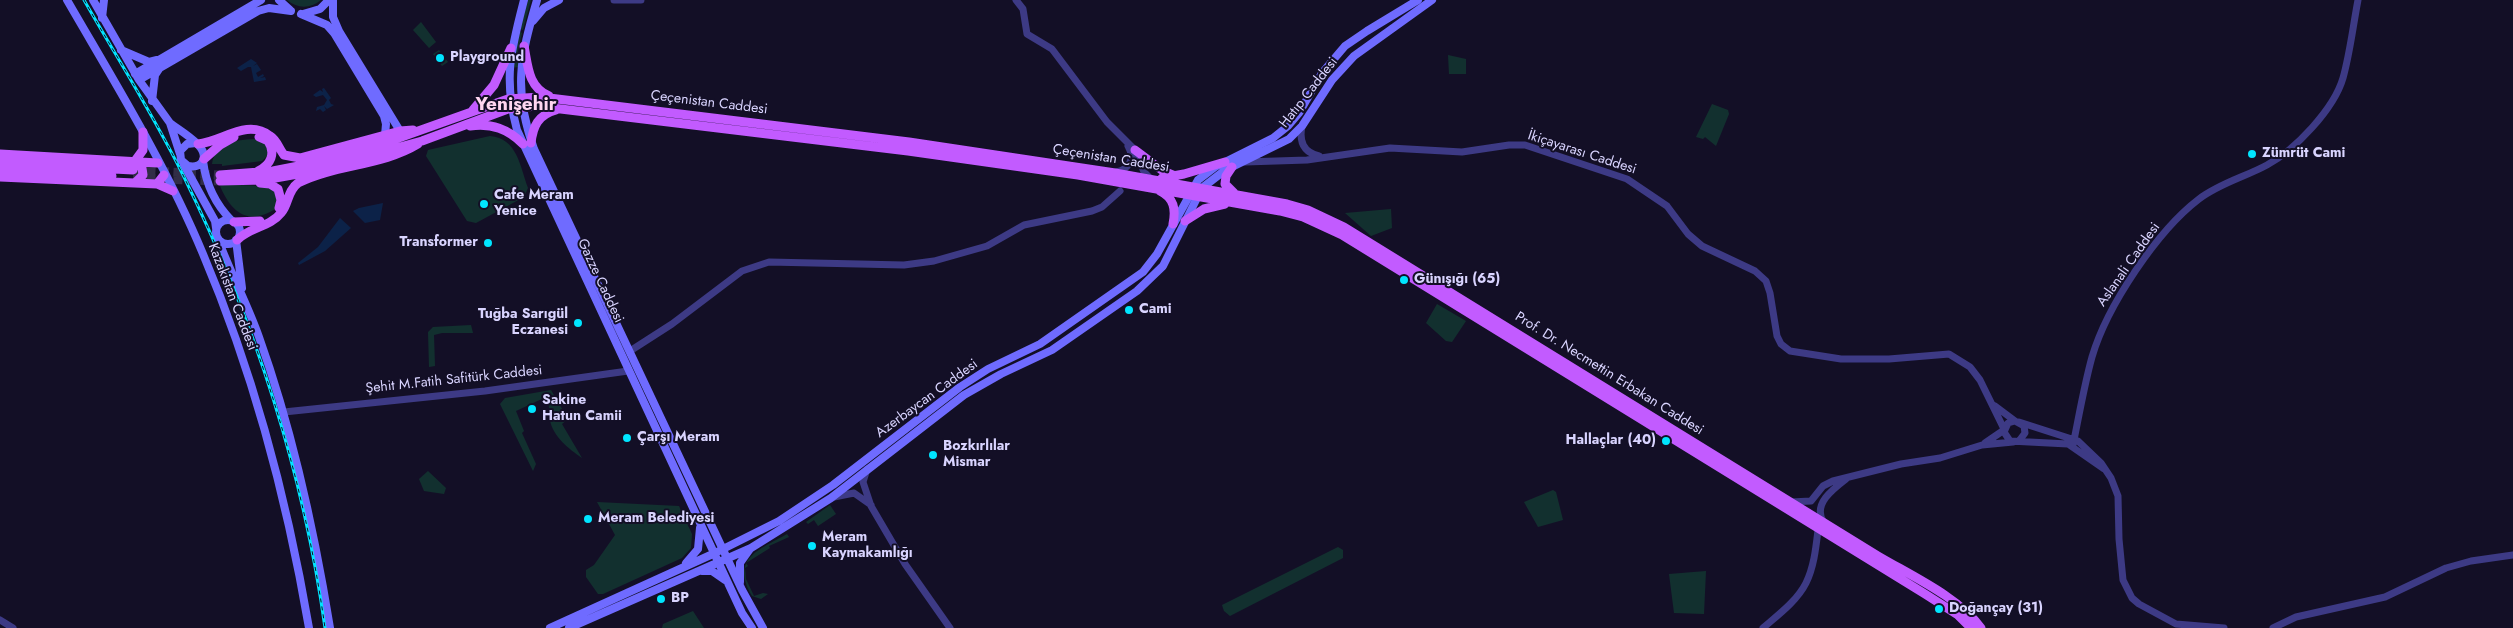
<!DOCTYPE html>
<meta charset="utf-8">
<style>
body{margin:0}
canvas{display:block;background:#130f26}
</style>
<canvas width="2513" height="628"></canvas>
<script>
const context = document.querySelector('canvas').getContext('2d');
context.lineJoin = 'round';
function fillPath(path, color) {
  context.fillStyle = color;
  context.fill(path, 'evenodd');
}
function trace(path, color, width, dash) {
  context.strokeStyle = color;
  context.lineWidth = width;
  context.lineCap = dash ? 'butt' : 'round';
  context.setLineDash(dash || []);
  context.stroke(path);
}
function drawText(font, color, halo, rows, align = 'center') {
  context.font = font + ' Jost,sans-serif';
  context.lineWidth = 4;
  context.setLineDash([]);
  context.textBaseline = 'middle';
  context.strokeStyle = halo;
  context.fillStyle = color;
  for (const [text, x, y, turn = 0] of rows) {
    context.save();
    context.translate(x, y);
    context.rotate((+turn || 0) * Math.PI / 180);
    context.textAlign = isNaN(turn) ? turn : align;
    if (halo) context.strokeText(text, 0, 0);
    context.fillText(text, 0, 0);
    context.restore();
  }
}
fillPath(new Path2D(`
 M287 0H321C310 9 298 9 287 0Z
 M528 0H531L523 30 520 29Z
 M421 22 436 42 429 48 413 30Z
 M519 31 522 33 518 51 519 67 509 68Z
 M439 50 448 62 442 66 433 54Z
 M1448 55 1466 59V74H1449Z
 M1712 104 1728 110 1729 114 1716 146 1705 137 1703 139 1696 137Z
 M490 136C517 138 520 166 528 188L524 197 476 223 467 221 426 156 428 150Z
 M262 139 268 145 269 154 262 161 222 166V164H212C215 140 243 139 262 139Z
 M224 184C241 186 264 184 278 189L277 208C249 226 232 214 220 186Z
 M1391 209 1392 228 1371 236 1345 213Z
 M1437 304 1466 321 1452 342 1446 341 1426 323Z
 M471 325 473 333H442L434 335 435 366 429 367 428 332 433 327Z
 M551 390 568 419 562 424 582 458C569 449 553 437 550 420 549 411 550 406 546 397L516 411 524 431 522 433 536 464 533 471 500 404 505 398Z
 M428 471 446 488 444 494 424 491 419 479Z
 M1553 490 1556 492 1563 520 1538 527 1524 502Z
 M597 502 679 506 692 534 691 548 682 558 603 594H598L586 577V570L594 565 615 535Z
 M830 505 836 514 818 526 814 520 808 524 806 522Z
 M787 534 789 537 769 546 770 548 746 563 748 566 745 568 746 579 754 596 763 593 768 594 761 599 752 596C730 558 759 550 787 534Z
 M1338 547 1343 550V558L1230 616 1224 611 1222 605Z
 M1706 571 1704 614 1674 613 1669 574Z
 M693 611 704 628H662L663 624Z`), '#12302f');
fillPath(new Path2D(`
 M251 59 257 63 253 66 257 64 261 70 256 73 258 77 263 74 264 76 260 78 265 77 266 80 254 82 251 67H248L241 71 237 68Z
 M324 88 331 98 329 100 331 104 334 105 327 109 324 106 326 110 323 112 320 109 316 111 317 107 324 105 327 100 323 95 316 97 313 95 320 90 323 92 322 89Z
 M383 203 380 220 365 223 353 211 359 208Z
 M340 218 351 228 325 251 299 265 298 263 318 247Z`), '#0c2248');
trace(new Path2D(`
 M133 170 220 175
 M133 178 220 181`), '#312d47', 9, [9, 4.5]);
trace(new Path2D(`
 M614 0H641
 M1016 0 1023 9 1027 34 1052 49 1107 122 1135 150 1144 172 1151 179
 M1302 126C1299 141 1303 152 1319 156
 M1245 162 1307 160 1390 148 1462 152 1509 145H1525L1627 179 1667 206 1688 234 1702 246 1755 271 1766 281 1770 293 1777 336 1781 344 1790 351 1841 359H1889L1949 354 1970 367 1980 380 2004 429
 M1116 172C1130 169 1135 158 1128 146
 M630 351 672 324 742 271 769 262 904 265 934 261 987 246 1024 225 1092 211 1102 207 1120 191
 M1995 406 2015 421
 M284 412 485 391 628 371
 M2019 422 2078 441 2101 463 2111 478 2118 496 2119 539 2123 580 2132 598 2139 604 2176 624 2224 628
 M2019 441 2025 433 2024 426 2015 421 2008 423 2004 432 2010 441 2068 444 2104 469
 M1985 443 2004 430
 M2073 445C2079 416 2084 386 2092 357 2107 306 2157 231 2199 199 2220 183 2245 177 2267 165 2295 150 2334 109 2343 78 2350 53 2353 26 2358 0
 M867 469 863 482 871 506 905 564 950 628
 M834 497 854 493 871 505
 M1791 502 1811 501 1823 486 1833 481 1901 464 1940 458 1982 445 2013 442
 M1823 521C1813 504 1833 489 1846 479
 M0 620 13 628
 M1763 628C1778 615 1797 601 1806 583 1814 567 1816 547 1818 530
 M2273 628 2296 617 2385 597 2446 568 2471 561 2513 555`), '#3d3a85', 7);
trace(new Path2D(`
 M67 0C115 83 166 165 203 254 254 374 287 499 309 628
 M93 0 139 80 170 123
 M279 0 290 10
 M333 0V17L339 31 400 131
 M524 0C511 50 503 78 517 130L742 613 752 628
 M537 0C520 58 513 90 534 149L742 590 763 628
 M301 14 327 25 334 33 384 116 386 124 385 135
 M303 14 320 9 329 0
 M102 18 104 0
 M533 21 544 8 559 0
 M121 50 149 62 157 60
 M135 74 261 0
 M139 80 258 11 269 8 291 11
 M152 101 155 75 159 69
 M180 154 170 123C180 131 212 148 202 162 199 167 194 167 188 166L181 160 180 151 187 144 196 143
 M203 161C206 185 215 204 232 221
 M184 165 215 221 216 228
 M216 232a12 12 0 1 1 24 0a12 12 0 1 1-24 0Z
 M218 239C230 272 247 303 259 337 293 432 314 529 330 628
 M236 240 242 288
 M686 563 698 549 700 528
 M702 571H712L725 580
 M740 582V563L750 549
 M550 628 715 553 779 521 833 485 960 387 988 369 1040 344 1143 272 1157 254 1198 180 1215 167 1273 138 1288 126 1299 113 1322 73 1345 46 1367 31 1418 0
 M569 628 751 548 831 498 964 395 1001 374 1052 350 1137 291 1163 266 1202 188 1224 171 1289 139 1302 126 1332 80 1354 56 1432 0`), '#6f6bff', 8);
trace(new Path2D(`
 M524 46C528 66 528 87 549 96
 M473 110 494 85 511 48
 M470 126C492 123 508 129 523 144
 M531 143C533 126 538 115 556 110
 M198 144C222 142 247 118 270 136 277 140 279 149 284 155L300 158 400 131 413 130
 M1135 150 1163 171 1175 176
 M0 154 158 163
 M204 159 220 145 234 137
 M0 163 133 170
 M1232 167 1226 176 1225 184 1234 193
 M0 170 112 176
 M258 171C271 165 276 153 268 141L259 137
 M220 175 273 171 309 164 393 140 508 99 541 97 909 142 1115 173 1287 204 1308 210 1344 227 1878 556C1910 575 1960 598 1981 628
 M0 177 157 184 173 191
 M1162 178 1184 174 1225 162
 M220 181 264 180 309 172 422 141 508 109 536 106 908 151 1078 175 1280 211 1303 217 1342 235 1925 594 1958 615 1971 628
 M135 183 143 175 142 168 135 161 143 150V132
 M260 183 270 184 278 189 281 200 279 208
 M157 184 164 175
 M1160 191C1174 198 1176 209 1173 224
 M1185 221 1204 209 1225 204
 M234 222 260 221
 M237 240C250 227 270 227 281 213 289 204 287 191 298 183 336 164 382 166 418 144`), '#c25bff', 9);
const rail = new Path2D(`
 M84 0C117 58 153 114 183 175 253 317 303 470 325 628`);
trace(rail, '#00e5ff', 3);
trace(rail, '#130f26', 1, [4]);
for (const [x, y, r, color] of [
 [440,58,5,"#00e5ff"],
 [2252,154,5,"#00e5ff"],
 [484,204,5,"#00e5ff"],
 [488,243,5,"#00e5ff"],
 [1404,280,5,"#00e5ff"],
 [1129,310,5,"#00e5ff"],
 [578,323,5,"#00e5ff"],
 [532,409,5,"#00e5ff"],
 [627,438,5,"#00e5ff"],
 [1666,441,5,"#00e5ff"],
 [933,455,5,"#00e5ff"],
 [588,519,5,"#00e5ff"],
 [812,546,5,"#00e5ff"],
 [661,599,5,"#00e5ff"],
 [1939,609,5,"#00e5ff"]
]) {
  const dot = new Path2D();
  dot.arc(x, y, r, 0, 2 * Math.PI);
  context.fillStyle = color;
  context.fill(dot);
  trace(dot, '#130f26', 2);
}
drawText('bold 14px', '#d9d4ff', '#130f26', [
 ["Playground",450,58],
 ["Zümrüt Cami",2262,154],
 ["Cafe Meram",494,196],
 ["Yenice",494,212],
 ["Transformer",478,243,"right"],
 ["Günışığı (65)",1414,280],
 ["Cami",1139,310],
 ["Tuğba Sarıgül",568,315,"right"],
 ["Eczanesi",568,331,"right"],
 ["Sakine",542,401],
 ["Hatun Camii",542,417],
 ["Çarşı Meram",637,438],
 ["Hallaçlar (40)",1656,441,"right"],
 ["Bozkırlılar",943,447],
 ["Mismar",943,463],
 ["Meram Belediyesi",598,519],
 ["Meram",822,538],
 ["Kaymakamlığı",822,554],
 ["BP",671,599],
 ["Doğançay (31)",1949,609]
], 'left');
drawText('14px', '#d9d4ff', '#130f26', [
 ["Hatıp Caddesi",1309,93,-52],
 ["Çeçenistan Caddesi",709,103,7],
 ["İkiçayarası Caddesi",1582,153,18],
 ["Çeçenistan Caddesi",1111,159,9],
 ["Aslanali Caddesi",2129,265,-55],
 ["Gazze Caddesi",600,281,65],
 ["Kazakistan Caddesi",232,297,69],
 ["Prof. Dr. Necmettin Erbakan Caddesi",1609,374,32],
 ["Şehit M.Fatih Safitürk Caddesi",454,380,-6],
 ["Azerbaycan Caddesi",927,399,-36]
]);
drawText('bold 19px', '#ffd6f0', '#130f26', [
 ["Yenişehir",516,105]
]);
</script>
